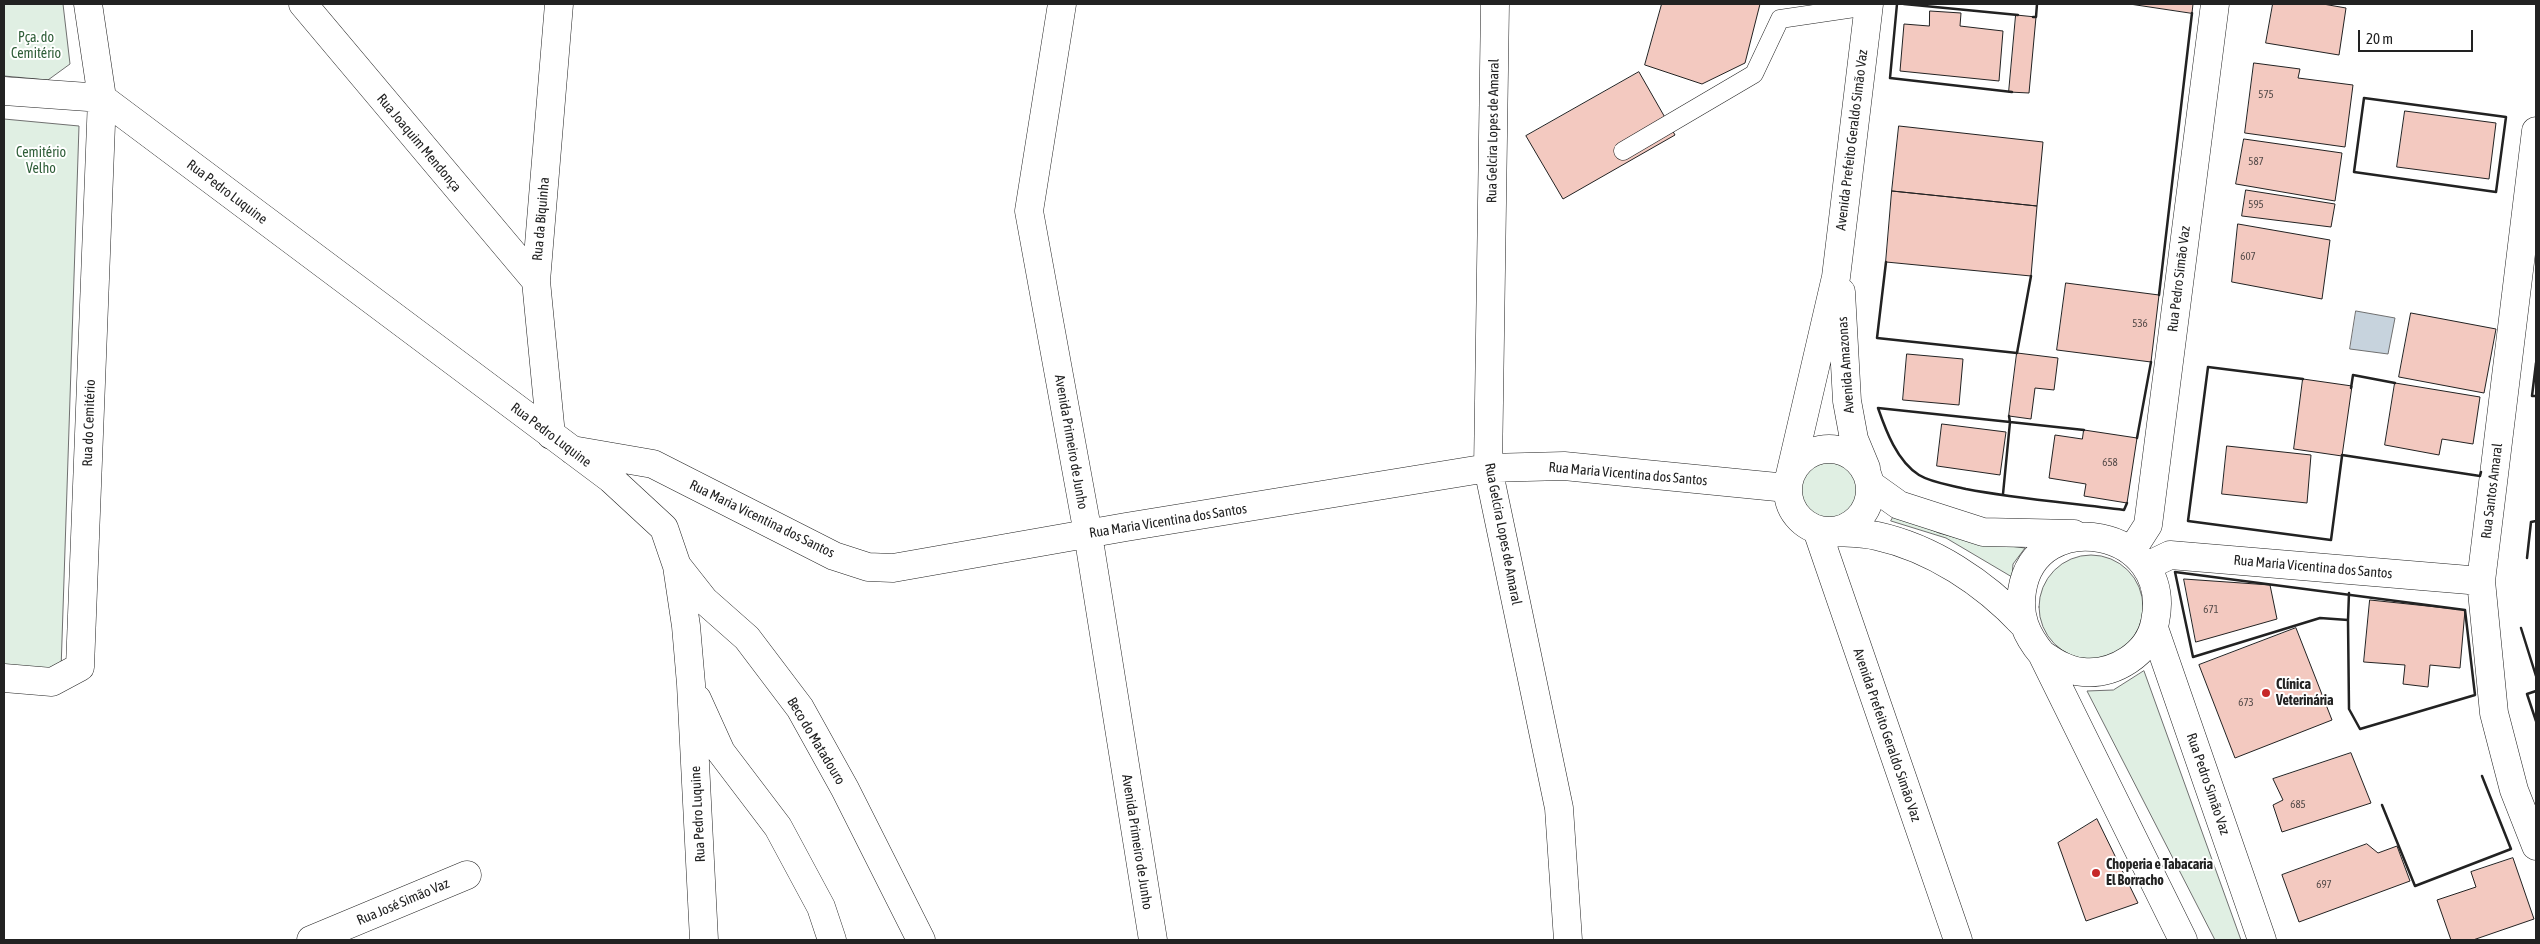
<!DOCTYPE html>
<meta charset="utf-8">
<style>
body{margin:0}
#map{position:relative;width:2540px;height:944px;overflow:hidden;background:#fff;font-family:"Asap Condensed",sans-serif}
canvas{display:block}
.frame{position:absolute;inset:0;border:5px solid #222;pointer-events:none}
.scale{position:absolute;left:2358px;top:30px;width:115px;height:22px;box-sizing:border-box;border:2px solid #222;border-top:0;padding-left:6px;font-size:15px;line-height:18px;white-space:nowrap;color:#222;-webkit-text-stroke:4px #fff;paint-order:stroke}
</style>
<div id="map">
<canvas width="2540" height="944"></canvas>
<div class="frame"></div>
<div class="scale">20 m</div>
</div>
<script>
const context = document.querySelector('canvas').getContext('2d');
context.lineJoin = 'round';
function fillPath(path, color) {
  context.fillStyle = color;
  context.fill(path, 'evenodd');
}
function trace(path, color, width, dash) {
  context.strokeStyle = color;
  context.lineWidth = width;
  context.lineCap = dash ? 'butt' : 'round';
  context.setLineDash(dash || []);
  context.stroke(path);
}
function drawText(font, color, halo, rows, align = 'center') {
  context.font = font + ' "Asap Condensed",sans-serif';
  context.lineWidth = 4;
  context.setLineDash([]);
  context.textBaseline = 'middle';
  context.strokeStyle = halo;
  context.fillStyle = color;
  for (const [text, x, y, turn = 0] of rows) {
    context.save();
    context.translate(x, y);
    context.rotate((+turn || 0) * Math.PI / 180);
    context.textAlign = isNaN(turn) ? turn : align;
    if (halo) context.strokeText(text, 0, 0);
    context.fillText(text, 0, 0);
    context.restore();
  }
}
const green = new Path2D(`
 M4 4H63L70 64 48 80 4 76Z
 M4 119 79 126 61 670 4 666Z
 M1797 492a31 31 0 1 1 62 0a31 31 0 1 1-62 0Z
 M1895 514 1939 533 1965 540 2025 548 2013 564 2012 577 1946 538 1891 521Z
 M2039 607a52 52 0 1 1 104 0a52 52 0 1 1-104 0Z
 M2144 671 2241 940H2215L2087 691 2113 690Z`);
fillPath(green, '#e0efe3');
trace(green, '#6f6f6f', 1);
const water = new Path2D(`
 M2356 311 2395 318 2388 354 2350 349Z`);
fillPath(water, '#c7d3dd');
trace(water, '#6f6f6f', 1);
const building = new Path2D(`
 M1662 4H1760L1745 63 1702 84 1645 65Z
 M2130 4H2193L2192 13Z
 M2273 4H2323L2346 8 2339 55 2266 43Z
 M1930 11 1961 13 1960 26 2003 31 1999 81 1900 71 1904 24 1929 26Z
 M2016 15 2036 17 2029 93 2009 92Z
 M2254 63 2300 69 2298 78 2353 85 2345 147 2245 133Z
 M1639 72 1675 135 1563 199 1526 136Z
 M2405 111 2496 123 2489 179 2397 167Z
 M1899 126 2043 142 2037 206 1892 191Z
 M2244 139 2342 153 2335 201 2236 184Z
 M2246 190 2335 204 2331 227 2242 216Z
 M1892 191 2037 206 2031 276 1886 262Z
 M2238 224 2330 240 2322 299 2232 282Z
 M2066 283 2159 295 2151 362 2057 350Z
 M2411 313 2496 329 2484 393 2399 377Z
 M2017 353 2058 358 2054 390 2035 388 2031 419 2009 416Z
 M1907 354 1963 359 1959 405 1903 400Z
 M2303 379 2352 386 2342 456 2294 449Z
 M2395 383 2480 397 2473 444 2442 439 2439 455 2385 445Z
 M1942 424 2006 432 2000 475 1937 466Z
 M2084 430 2137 438 2127 503 2084 496 2086 484 2049 478 2055 435 2082 439Z
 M2227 446 2311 455 2307 503 2222 494Z
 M2184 579 2270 585 2277 619 2196 642Z
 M2370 600 2465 610 2460 668 2430 665 2428 687 2403 684 2405 665 2364 662Z
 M2296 628 2332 720 2235 758 2199 665Z
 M2351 753 2371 803 2282 832 2273 805 2283 800 2273 779Z
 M2097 819 2138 903 2086 921 2058 843Z
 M2367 844 2378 853 2397 846 2410 881 2299 922 2282 875Z
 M2513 858 2534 919 2473 940H2451L2437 900 2476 887 2471 872Z`);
fillPath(building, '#f3c9c0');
trace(building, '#222', 1);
const lane = new Path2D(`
 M1623 151 1754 74 1780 19 1868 6`);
const street = new Path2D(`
 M303 4 536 281
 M1062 4 1029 211 1088 534 1153 940
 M1495 4 1488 468 1559 808 1568 940
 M4 91 102 98
 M102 98 611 479 664 528 677 566 686 626 691 684 704 940
 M2536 131 2481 581 2494 713 2514 790 2536 846
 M1841 292 1847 401 1854 439 1866 468
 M551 435 536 281 559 4
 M1788 490a41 41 0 1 1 82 0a41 41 0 1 1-82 0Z
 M572 450 653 464 834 556 868 567 893 568 1126 527 1488 468 1564 466 1787 488
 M1790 475 1836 277 1869 4
 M1871 485 1899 505 1983 532 2074 534
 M1817 530 1958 940
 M1834 532C1848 533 1863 533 1877 536 1932 548 1985 583 2023 624
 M2132 550 2148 525 2215 4
 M2147 566 2170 555 2481 581
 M678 567 704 600 747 638 800 708 845 789 921 940
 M2154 628 2262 940
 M2042 654C2054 662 2067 671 2083 672 2114 675 2149 654 2155 622 2175 527 2035 504 2022 591 2018 616 2026 635 2042 654L2183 940
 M4 678 52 682 80 667 102 98 88 4
 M697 699 721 752 778 827 821 907 832 940
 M311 940 467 875`);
trace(lane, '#222', 19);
trace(street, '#222', 29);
trace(lane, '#fff', 18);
trace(street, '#fff', 28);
trace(new Path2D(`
 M1897 4 1890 78 2012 92
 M1904 4 2018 15
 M2033 17H2036L2037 4
 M2364 98 2506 117 2496 192 2354 172Z
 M1886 262 1877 338 2017 353 2031 276
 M2159 295 2192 13
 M2536 363 2532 396H2536
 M2303 379 2208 367 2188 521 2331 540 2342 456
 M2351 388 2353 375 2395 383
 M2009 416 2010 422 2084 430
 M2137 438 2151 362
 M2342 455 2480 476 2481 472
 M2003 494 2010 422 1878 408C1886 431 1897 461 1919 475 1932 483 1951 485 1966 489 2018 499 2072 503 2124 510L2127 503
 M2527 558 2531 522 2536 521
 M2175 572 2465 610 2475 695 2360 729 2349 709 2348 620 2320 618 2193 657Z
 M2348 620 2349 593
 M2521 628 2536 676
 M2536 691 2527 694 2536 721
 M2382 805 2415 886 2511 849 2482 776`), '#222', 2.5);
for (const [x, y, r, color] of [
 [2266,693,5,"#c62828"],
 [2096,873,5,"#c62828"]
]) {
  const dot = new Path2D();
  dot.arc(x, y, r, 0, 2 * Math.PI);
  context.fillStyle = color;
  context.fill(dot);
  trace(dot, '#fff', 2);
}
drawText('11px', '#564c4a', null, [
 ["575",2266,95],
 ["587",2256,162],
 ["595",2256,205],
 ["607",2248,257],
 ["536",2140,324],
 ["658",2110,463],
 ["671",2211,610],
 ["673",2246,703],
 ["685",2298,805],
 ["697",2324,885]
]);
drawText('14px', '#2f5e38', '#fff', [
 ["Pça. do",36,38],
 ["Cemitério",36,54],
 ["Cemitério",41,153],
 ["Velho",41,169]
]);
drawText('14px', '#222', '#fff', [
 ["Rua Gelcira Lopes de Amaral",1493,131,-89],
 ["Avenida Prefeito Geraldo Simão Vaz",1852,140,-83],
 ["Rua Joaquim Mendonça",419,143,50],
 ["Rua Pedro Luquine",227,192,37],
 ["Rua da Biquinha",541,219,-85],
 ["Rua Pedro Simão Vaz",2179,279,-83],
 ["Avenida Amazonas",1846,365,-94],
 ["Rua do Cemitério",89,423,-88],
 ["Rua Pedro Luquine",551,435,37],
 ["Avenida Primeiro de Junho",1071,442,80],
 ["Rua Maria Vicentina dos Santos",1628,474,5],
 ["Rua Santos Amaral",2492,491,-83],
 ["Rua Maria Vicentina dos Santos",762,519,26],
 ["Rua Maria Vicentina dos Santos",1168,521,-9],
 ["Rua Gelcira Lopes de Amaral",1503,534,79],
 ["Rua Maria Vicentina dos Santos",2313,567,5],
 ["Avenida Prefeito Geraldo Simão Vaz",1887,735,71],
 ["Beco do Matadouro",816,741,59],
 ["Rua Pedro Simão Vaz",2208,784,71],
 ["Rua Pedro Luquine",698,814,-93],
 ["Avenida Primeiro de Junho",1137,842,81],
 ["Rua José Simão Vaz",403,902,-23]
]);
drawText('bold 14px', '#222', '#fff', [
 ["Clínica",2276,685],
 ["Veterinária",2276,701],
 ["Choperia e Tabacaria",2106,865],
 ["El Borracho",2106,881]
], 'left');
</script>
